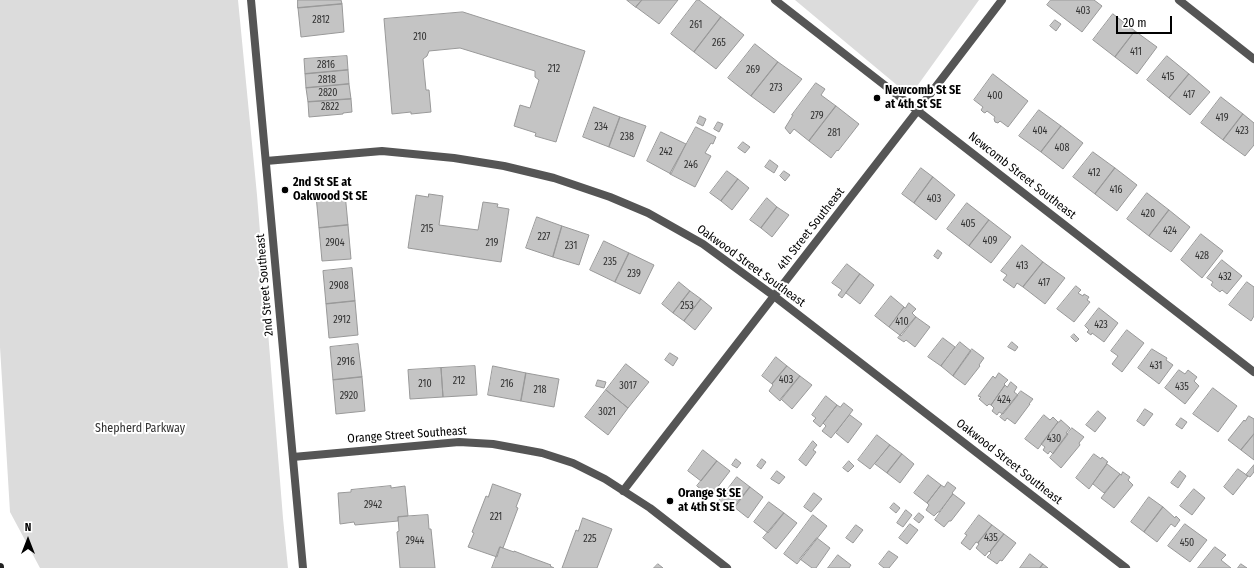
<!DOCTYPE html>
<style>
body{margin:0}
#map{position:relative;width:1254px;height:568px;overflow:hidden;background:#fff;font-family:"Fira Sans Condensed",sans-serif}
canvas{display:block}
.north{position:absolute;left:8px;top:520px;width:40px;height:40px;-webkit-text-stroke:3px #fff;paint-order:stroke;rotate:0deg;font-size:11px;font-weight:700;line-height:16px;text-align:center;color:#000}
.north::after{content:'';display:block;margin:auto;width:14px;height:18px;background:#000;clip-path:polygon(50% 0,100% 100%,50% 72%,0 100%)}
.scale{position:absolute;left:1116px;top:16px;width:56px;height:18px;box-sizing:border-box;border:2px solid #000;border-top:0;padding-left:5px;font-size:12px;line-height:14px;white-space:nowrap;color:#000;-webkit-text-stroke:3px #fff;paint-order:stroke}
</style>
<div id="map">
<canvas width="1254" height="568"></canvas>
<div class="north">N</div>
<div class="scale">20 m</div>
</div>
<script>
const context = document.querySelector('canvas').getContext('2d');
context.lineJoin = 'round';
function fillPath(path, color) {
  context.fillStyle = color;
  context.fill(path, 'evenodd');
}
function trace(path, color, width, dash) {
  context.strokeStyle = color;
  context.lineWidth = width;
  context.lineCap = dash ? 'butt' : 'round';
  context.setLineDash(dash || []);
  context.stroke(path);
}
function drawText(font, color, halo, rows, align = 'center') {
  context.font = font + ' "Fira Sans Condensed",sans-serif';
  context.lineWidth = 4;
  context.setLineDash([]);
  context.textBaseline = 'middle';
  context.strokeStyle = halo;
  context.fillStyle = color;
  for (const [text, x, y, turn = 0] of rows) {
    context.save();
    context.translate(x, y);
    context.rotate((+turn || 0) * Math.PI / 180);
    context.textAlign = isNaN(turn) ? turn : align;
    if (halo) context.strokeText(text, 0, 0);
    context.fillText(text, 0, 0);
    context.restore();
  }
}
fillPath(new Path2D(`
 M0 0H238L257 195 283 518 288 568H40L10 512 0 347Z
 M795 0H979L910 96Z`), '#dcdcdc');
const building = new Path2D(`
 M298 0H341L342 4 298 8Z
 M627 0H642L636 7Z
 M642 0H678L659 24 636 7Z
 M697 0H699L721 17 694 52 671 34Z
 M1051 0H1094L1102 6 1082 32 1047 5Z
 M342 4 344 32 301 37 298 8Z
 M463 12 585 51 556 142 535 136 536 133 514 126 520 105 530 108 539 80 535 77V71L460 48 429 51 427 56 423 59 426 90H429L431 112 411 114V112L392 114 384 19Z
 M1113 14 1135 31 1115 57 1093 40Z
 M721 17 744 35 716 69 694 52Z
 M1055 20 1061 24 1056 31 1050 26Z
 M1135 31 1157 47 1137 74 1115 57Z
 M755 44 778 62 751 96 728 78Z
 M347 56 348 70 305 74 304 59Z
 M1167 56 1189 74 1169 98 1147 80Z
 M778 62 802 79 774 113 751 96Z
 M348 70 349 84 306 88 305 74Z
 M993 74 1028 101 1008 127 1000 121 998 123 995 122 994 119 995 117 987 111 985 113 983 112 981 110 983 107 974 100Z
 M1189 74 1210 92 1190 115 1169 98Z
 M816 83 825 89 821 95 836 106 809 141 794 129 790 134 785 128 793 115H792Z
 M349 84 351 99 308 102 306 88Z
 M1221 97 1243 114 1223 140 1201 123Z
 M351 99 352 112 343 113V114L309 117 308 102Z
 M836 106 859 124 838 151 837 150 831 158 809 141Z
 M594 107 620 117 609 147 583 137Z
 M1039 110 1061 126 1041 152 1019 136Z
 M1243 114 1254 123V145L1245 156 1223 140Z
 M700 116 706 119 703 126 697 123Z
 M620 117 646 126 634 157 609 147Z
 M718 122 723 124 719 132 714 129Z
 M1061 126 1083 143 1063 169 1041 152Z
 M696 127 716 137 713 144 711 143 705 153 711 156 695 187 670 174Z
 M661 132 686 144 671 174 647 161Z
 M743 142 750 147 745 153 738 148Z
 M1093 152 1115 168 1095 194 1073 177Z
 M770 160 778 166 774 173 765 167Z
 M921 168 933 177 914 203 902 194Z
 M1115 168 1137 185 1117 211 1095 194Z
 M727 171 738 179 721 201 710 193Z
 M784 171 790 175 785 181 780 176Z
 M933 177 955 195 936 220 914 203Z
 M738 179 749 188 732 210 721 201Z
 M345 193 348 225 319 228 316 195Z
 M1147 193 1169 210 1149 236 1127 219Z
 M429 194 443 196 439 225 478 230 483 202 498 204 497 207 509 209 501 262 408 248 416 195 428 197Z
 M767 198 777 207 761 228 750 220Z
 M967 203 989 220 969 246 947 229Z
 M777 207 789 215 772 237 761 228Z
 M1169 210 1190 227 1171 252 1149 236Z
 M537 217 562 226 553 257 526 248Z
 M989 220 1011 237 991 263 969 246Z
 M348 225 351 259 322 261 319 228Z
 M562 226 589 235 579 265 553 257Z
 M1201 234 1223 251 1202 278 1181 260Z
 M604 241 629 253 615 282 590 270Z
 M1022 245 1043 262 1023 287 1017 283 1014 288 1003 280 1007 275 1001 271Z
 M938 250 942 253 938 259 934 256Z
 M629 253 654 265 640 294 615 282Z
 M1222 260 1242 276 1227 294 1222 290 1220 292 1211 285 1213 282 1207 278Z
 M1043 262 1065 278 1045 304 1023 287Z
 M847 264 860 274 842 298 838 295 842 290 832 283Z
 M352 268 355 301 326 304 323 271Z
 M860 274 874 285 860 304 846 293Z
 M679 282 690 291 673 313 662 304Z
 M1247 282 1254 287V316L1251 321 1229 305Z
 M1076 286 1081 290 1078 293 1083 296 1084 294 1089 297 1087 300 1090 302 1074 322 1057 309Z
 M690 291 701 299 684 321 673 313Z
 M891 296 904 307 889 327 875 316Z
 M701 299 712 308 695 330 684 321Z
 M355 301 358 335 329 338 326 304Z
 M909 303 916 309 912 313 916 317 901 336 889 327 904 307 905 308Z
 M1099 308 1118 323 1104 342 1092 333 1091 335 1087 332 1089 330 1085 326Z
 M916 317 930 327 915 347 906 340 904 342 898 338Z
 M1127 330 1144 343 1122 372 1112 364 1118 356 1111 351Z
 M1074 334 1079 339 1076 342 1071 337Z
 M943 338 955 347 941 366 928 357Z
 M960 342 971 351 953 376 941 366Z
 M1012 342 1018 347 1015 351 1008 347Z
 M358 344 362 377 333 380 330 347Z
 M972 349 984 358 979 365 980 366 965 385 953 376Z
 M1152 349 1167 358 1166 360 1173 365 1159 384 1138 368Z
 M670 353 678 358 673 366 665 360Z
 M776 357 787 366 772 384 762 376Z
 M626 364 649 382 628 408 606 390Z
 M475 366 477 395 443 397 441 368Z
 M493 366 526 373 521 401 488 395Z
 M787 366 800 376 780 401 769 391 773 385 772 384Z
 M441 368 443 397 410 399 408 370Z
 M1179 370 1185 374 1188 370 1197 377 1194 381 1199 386 1185 404 1165 388Z
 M526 373 559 379 554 407 521 401Z
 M999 373 1008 380 1004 384 1005 385 991 405 989 404 987 406 979 399 981 397 978 396 993 376 995 378Z
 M800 376 812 385 792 409 781 399Z
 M362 377 365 411 336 414 333 380Z
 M598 380 606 382 604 388 596 386Z
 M1011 382 1017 387 1014 392 1018 395 1003 414 999 412 997 415 992 411 994 408 991 405 1005 385 1007 387Z
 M1213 388 1237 406 1218 432 1193 414Z
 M606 390 628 408 608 435 585 417Z
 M1021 391 1033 399 1029 404H1030L1015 424 1007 418 1005 421 1000 417Z
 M826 396 837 405 820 427 813 421 816 418 812 415Z
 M844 403 853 410 831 438 822 431 826 426 823 423 837 405 840 407Z
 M1145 409 1153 414 1144 426 1137 421Z
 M1098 411 1106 418 1095 432 1086 425Z
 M850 415 862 424 848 443 836 433Z
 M1044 415 1050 420 1053 417 1058 422 1038 449 1025 439Z
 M1249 416 1254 419V434L1241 450 1228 440 1244 420 1245 421Z
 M1181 418 1187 422 1182 429 1176 425Z
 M1061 420 1070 428 1066 433 1068 434 1053 454 1050 451 1048 454 1043 450 1045 447 1041 444 1058 422H1059Z
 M1072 428 1084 437 1079 443 1080 445 1061 468 1050 458Z
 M1254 434V460L1241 450Z
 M877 435 890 445 870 469 858 460Z
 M813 441 817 445 813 450 816 452 806 466 799 460Z
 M890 445 902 454 887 473 875 464Z
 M703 450 717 461 701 481 688 471Z
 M902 454 914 464 900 483 887 473Z
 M1094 454 1101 459 1102 457 1108 462 1106 463 1107 464 1089 489 1076 478Z
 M736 459 741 463 737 468 732 465Z
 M762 459 766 462 761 469 757 466Z
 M717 461 730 471 710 497 697 486Z
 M849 461 854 466 848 472 843 468Z
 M1107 464 1120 474 1104 493 1093 484Z
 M1254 465V472L1250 477 1246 475Z
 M1238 469 1248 476 1233 495 1224 487Z
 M777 471 785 477 779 484 771 479Z
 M1180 471 1186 476 1178 488 1171 483Z
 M1123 472 1130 477 1128 480 1133 485 1114 508 1101 498 1120 474 1121 475Z
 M928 475 941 485 927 503 914 493Z
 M737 477 750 487 731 512 718 502Z
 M948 482 956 488 952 493 953 494 939 512H938L934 516 926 510 929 505 927 503 941 485 944 487Z
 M493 484 521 494 516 507 518 508 503 548 500 547 497 557 468 547 474 533 472 532 486 496 488 497Z
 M391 486V488L405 486 408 516 398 517V521L355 525 354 522 340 524 338 493 351 492V490Z
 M750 487 763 497 748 518 734 507Z
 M1194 489 1205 498 1192 515 1180 506Z
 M814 493 822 499 811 512 804 507Z
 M953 494 965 503 951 521H949L944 527 935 520Z
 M1149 497 1163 507 1144 532 1131 522Z
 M769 502 784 513 768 533 754 522Z
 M894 503 900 508 896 513 890 508Z
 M1163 507 1175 518 1176 516 1180 520 1175 527 1171 524 1157 542 1144 532Z
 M906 510 912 515 903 527 897 523Z
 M784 513 797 523 776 549 763 538Z
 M919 513 924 517 919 523 914 519Z
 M428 515 429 529H431L435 568H400L397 532 399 531 398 517Z
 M813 515 827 526 797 564 784 554Z
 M979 515 992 525 978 543 976 542 970 550 961 543 967 535 965 534Z
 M583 518 612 529 597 568H562L576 530 578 531Z
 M910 524 918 530 907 544 899 538Z
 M1185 524 1207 540 1190 562 1168 546Z
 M856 525 863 530 853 543 846 538Z
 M992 525 1004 534 990 552 989 551 985 556 976 548 979 544 978 543Z
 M1004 534 1016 543 1002 561 1000 560 997 564 987 557 991 553 990 552Z
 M817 538 830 548 816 568H812L800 559Z
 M500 547 514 552V551L532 558 551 565 550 566 554 568H492Z
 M1215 547 1226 555 1221 560 1231 568H1198Z
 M889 551 898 557 889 568H884L879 564Z
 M1030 554 1043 564 1040 568H1020Z
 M838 555 851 565 849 568H828Z
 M658 564 663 568H654Z
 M1043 564 1048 568H1040Z
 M1241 564 1247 568H1238Z`);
fillPath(building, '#c4c4c4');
trace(building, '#999', 1);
trace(new Path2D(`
 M251 0 303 568
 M775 0 1254 372
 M1179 0 1254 59
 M266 161 382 151 454 158 504 166 554 178 610 197 648 213 703 244 774 296 1126 568
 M293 457 459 442 493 444 542 453 573 463 605 479 650 508 727 568
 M623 491 918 110 1002 0`), '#555', 8);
trace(new Path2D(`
 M0 567V568`), '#222', 8);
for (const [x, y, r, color] of [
 [877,98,4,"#000"],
 [285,190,4,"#000"],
 [670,501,4,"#000"]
]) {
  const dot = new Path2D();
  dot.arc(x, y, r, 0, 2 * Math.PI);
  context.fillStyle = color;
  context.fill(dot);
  trace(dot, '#fff', 1.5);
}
drawText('10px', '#313131', null, [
 ["403",1083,11],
 ["2812",321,20],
 ["261",696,25],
 ["210",420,37],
 ["265",719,43],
 ["411",1136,52],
 ["2816",326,65],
 ["212",554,69],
 ["269",753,70],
 ["415",1168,77],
 ["2818",327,80],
 ["273",776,88],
 ["2820",328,93],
 ["417",1189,95],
 ["400",995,96],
 ["2822",330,107],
 ["279",817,116],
 ["419",1222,118],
 ["234",601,127],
 ["404",1040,131],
 ["423",1242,131],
 ["281",834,133],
 ["238",627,137],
 ["408",1062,148],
 ["242",666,152],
 ["246",691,165],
 ["412",1094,173],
 ["416",1116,190],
 ["403",934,199],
 ["420",1148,214],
 ["405",968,224],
 ["215",427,229],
 ["424",1170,231],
 ["227",544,237],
 ["409",990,241],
 ["2904",335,243],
 ["219",492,243],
 ["231",571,246],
 ["428",1202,256],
 ["235",610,262],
 ["413",1022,266],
 ["239",634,274],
 ["432",1225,277],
 ["417",1044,283],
 ["2908",339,286],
 ["253",687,306],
 ["2912",342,320],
 ["410",902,322],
 ["423",1101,325],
 ["2916",346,362],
 ["431",1156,366],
 ["403",786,380],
 ["212",459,381],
 ["210",425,384],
 ["216",507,384],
 ["3017",628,386],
 ["435",1182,387],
 ["218",540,390],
 ["2920",349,396],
 ["424",1004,400],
 ["3021",607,412],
 ["430",1054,439],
 ["2942",373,505],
 ["221",496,517],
 ["435",991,538],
 ["225",590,539],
 ["2944",415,541],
 ["450",1187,543]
]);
drawText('bold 12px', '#000', '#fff', [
 ["Newcomb St SE",885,91],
 ["at 4th St SE",885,105],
 ["2nd St SE at",293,183],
 ["Oakwood St SE",293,197],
 ["Orange St SE",678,494],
 ["at 4th St SE",678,508]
], 'left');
drawText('12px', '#000', '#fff', [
 ["Newcomb Street Southeast",1022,176,38],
 ["4th Street Southeast",811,229,-52],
 ["Oakwood Street Southeast",751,266,36],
 ["2nd Street Southeast",265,285,-95],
 ["Orange Street Southeast",407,435,-4],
 ["Oakwood Street Southeast",1009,462,38]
]);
drawText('12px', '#333', '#fff', [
 ["Shepherd Parkway",140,429]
]);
</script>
